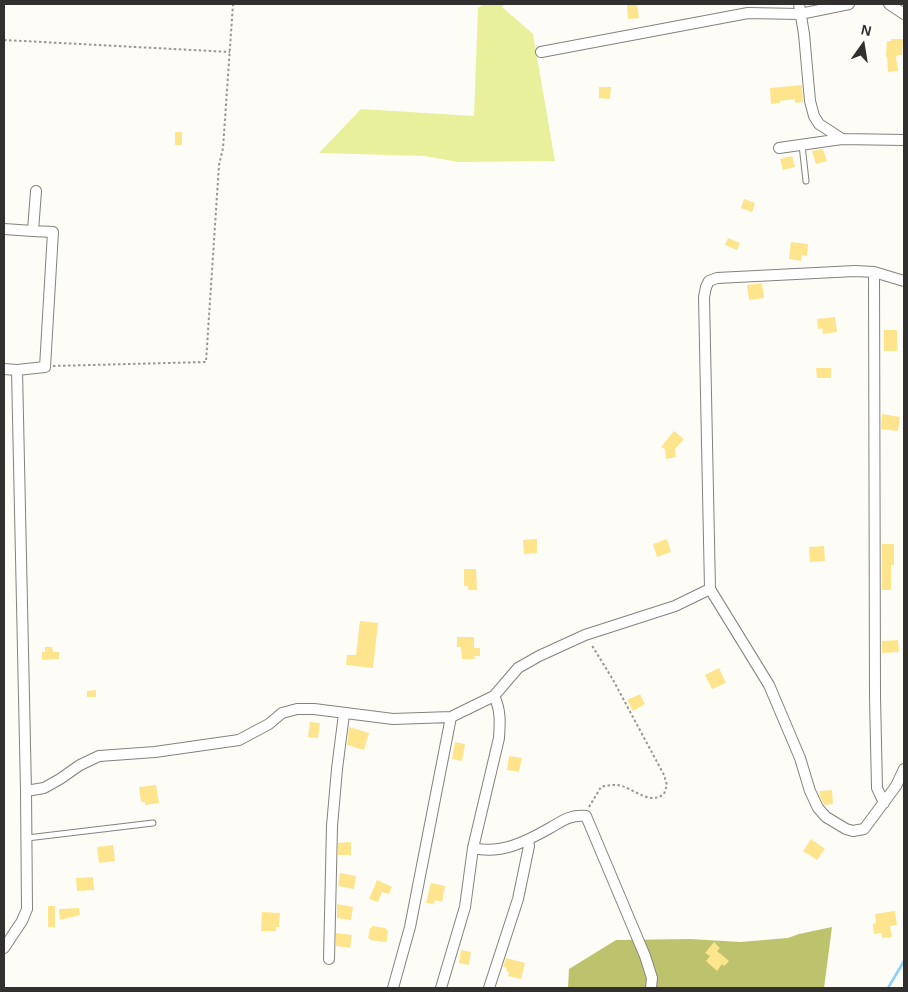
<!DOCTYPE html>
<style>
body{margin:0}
#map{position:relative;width:908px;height:992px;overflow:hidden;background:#fdfcf6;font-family:Arial,sans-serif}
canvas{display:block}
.frame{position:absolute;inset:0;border:5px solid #31302e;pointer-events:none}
.north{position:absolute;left:838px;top:20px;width:50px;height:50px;-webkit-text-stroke:4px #fff;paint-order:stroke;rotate:13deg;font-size:14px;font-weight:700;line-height:20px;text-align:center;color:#31302e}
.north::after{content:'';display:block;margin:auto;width:18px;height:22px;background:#31302e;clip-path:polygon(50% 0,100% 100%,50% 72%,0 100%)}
</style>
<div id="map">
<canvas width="908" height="992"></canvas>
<div class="frame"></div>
<div class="north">N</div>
</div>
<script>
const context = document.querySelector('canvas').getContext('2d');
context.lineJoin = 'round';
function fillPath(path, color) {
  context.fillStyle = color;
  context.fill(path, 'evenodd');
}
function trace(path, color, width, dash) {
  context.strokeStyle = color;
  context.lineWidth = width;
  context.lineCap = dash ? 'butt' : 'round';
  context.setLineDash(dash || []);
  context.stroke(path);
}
fillPath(new Path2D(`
 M484 4H506L502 7 533 34 555 161 459 162 424 156 319 153 361 109 474 116 478 8Z`), '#e9f09c');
fillPath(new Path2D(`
 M832 927 824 988H568L569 969 616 940 690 939 740 942 788 938 799 934Z`), '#bdc36c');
trace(new Path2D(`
 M888 988 904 961`), '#8cd1f9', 2.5);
fillPath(new Path2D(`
 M627 4H637L639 18 628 19Z
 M891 39H903L902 55H898L896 57 898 71 888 72 887 57H886L887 41H891Z
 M802 85 803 102 795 103V99L780 101V103L771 104 770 88Z
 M599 87H611L610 99 599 98Z
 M175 132H182V145H175Z
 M823 149 827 161 816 164 812 151Z
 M792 156 795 167 783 170 780 159Z
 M744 199 755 203 752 212 741 208Z
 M728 238 740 243 737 250 725 245Z
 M791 242 808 244 807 256 802 255 801 261 789 259Z
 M762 283 764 298 749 300 747 285Z
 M835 317 837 332 823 334 822 328 818 329 817 319Z
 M884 330H897V351H884Z
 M816 368H831V378H817Z
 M882 414 900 417 898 431 881 429Z
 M674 431 684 439 675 449 676 457 666 459 665 449 661 447Z
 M537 539V553L524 554 523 540Z
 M667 539 671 552 657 557 653 544Z
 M882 544H894V565H891V590H882Z
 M824 546 825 561 810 562 809 547Z
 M464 569H476L477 590H468V586H464Z
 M360 621 378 623 373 668 346 665 347 655H356Z
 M457 637H474V648H480V656H474L475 659H462L461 647H457Z
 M898 640 899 652 882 653V641Z
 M45 647H52L53 652H59V659L42 660V652H45Z
 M719 668 726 683 712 689 705 675Z
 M96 690V697H87V691Z
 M640 694 645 704 633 711 627 700Z
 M310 722 320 723 318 738 308 737Z
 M349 727 369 733 364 750 347 745Z
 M455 742 465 744 462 761 452 759Z
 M509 756 522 758 519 772 507 770Z
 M156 785 159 803 145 805V802H141L139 787Z
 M832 790 833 804 824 805 820 796V791Z
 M811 839 825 849 817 860 803 851Z
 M351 842V855H338V843Z
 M113 845 115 861 99 863 97 847Z
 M340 873 356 876 354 889 338 886Z
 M93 877 94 890 77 891 76 878Z
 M377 880 392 887 389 894 382 892 378 902 369 899Z
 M431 883 445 886 442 902 435 900 434 904 426 903Z
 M337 904 353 907 351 920 337 918Z
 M48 906H55V927H48Z
 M79 908 80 915 60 920 59 909Z
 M895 911 897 925 890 926 892 937 882 938V933L874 934 873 924 876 923 875 914Z
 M262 912 280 913 279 927H276V931H261Z
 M372 926 386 928V930H388L387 941 385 942 370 940V939L368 938 370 928H372Z
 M336 933 352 935 350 948 336 946Z
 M714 942 720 948 717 951 729 961 724 966 722 964 717 971 706 961 710 956 705 953Z
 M461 950 471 952 469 965 459 963Z
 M506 958 525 963 521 979 508 976 509 972 506 971 507 968 503 967Z`), '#fee58d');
const lane = new Path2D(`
 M802 145 806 181
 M27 838 153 823`);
const street = new Path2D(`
 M799 4 804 34 810 101 814 116 819 124 842 139
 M889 4 904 14
 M541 52 748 13 800 14 849 4
 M779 148 842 139 904 140
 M4 229 33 231
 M874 272 875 697 877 788 884 803
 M4 369 17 370 26 791 27 909 22 921 4 948
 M17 370 45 367 53 232 33 231 36 191
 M710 589 769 685 800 758 810 791 818 808 826 817 846 829 853 831 864 829 896 786 904 769
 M494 696 518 668 539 656 585 635 675 606 710 589 704 297 706 287 709 281 717 278 855 271 874 272 904 281
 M26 791 44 788 60 779 80 765 99 756 155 752 239 740 269 724 282 713 297 709H314L393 719 451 717 494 696C501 710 500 723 499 738L473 848C501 855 527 841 550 828 562 821 571 814 586 816L645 956 652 978 651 988
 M329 959 332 826 337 769 344 714
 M393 988 410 927 451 717
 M441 988 465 907 473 848
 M489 988 518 899 529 846 528 840`);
trace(lane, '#83827d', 7);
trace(street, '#83827d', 12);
trace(new Path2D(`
 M4 40 230 52
 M53 366 206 362 219 165 223 148 233 4
 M589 807 601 787C608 785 615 784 622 786 635 790 650 805 664 794L667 785 664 775 612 678 591 644`), '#979692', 2, [2.5, 2.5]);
trace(lane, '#fff', 5);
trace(street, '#fff', 10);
</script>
